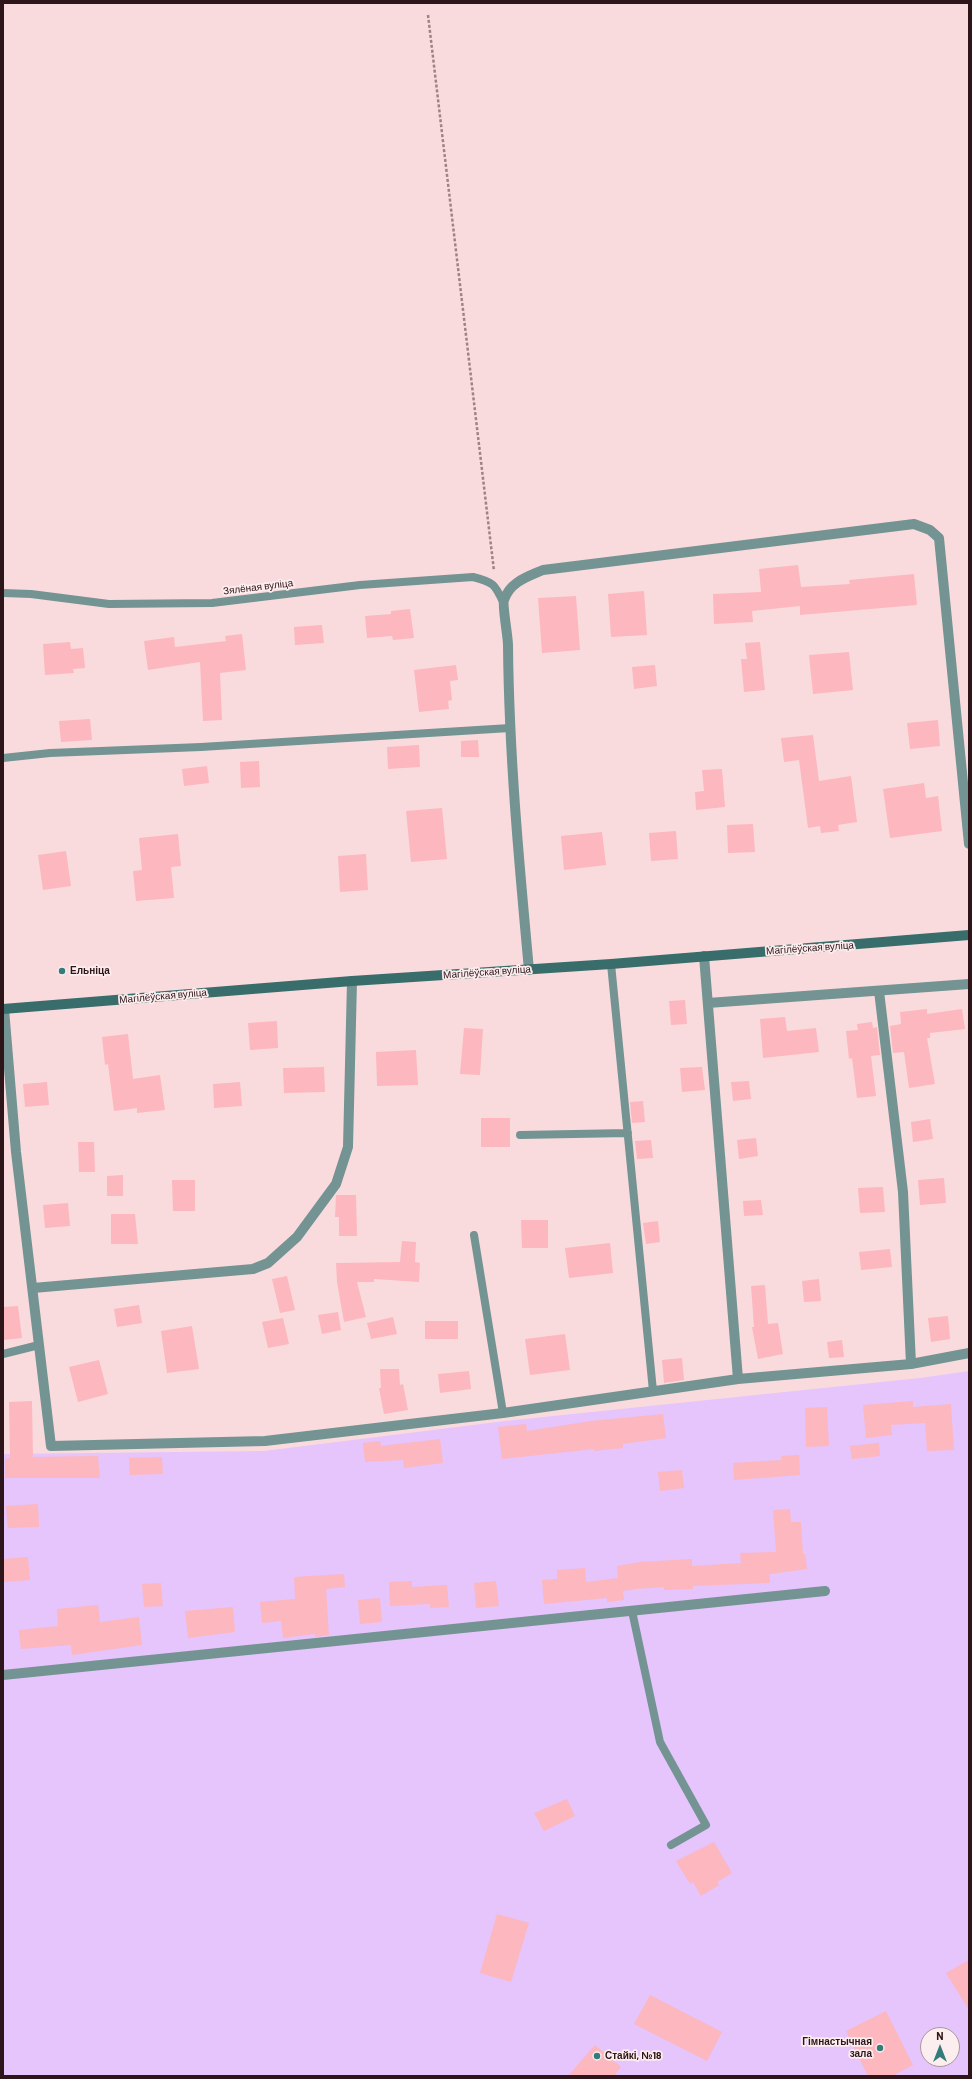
<!DOCTYPE html>
<meta charset="utf-8">
<style>
body{margin:0}
#map{position:relative;width:972px;height:2079px;overflow:hidden;background:#f9dbde;font-family:Barlow,sans-serif}
canvas{display:block}
.frame{position:absolute;inset:0;border:4px solid #2e1519;pointer-events:none}
.north{position:absolute;left:920px;top:2027px;width:40px;height:40px;box-sizing:border-box;background:#fcedee;border:1px solid #aa9799;border-radius:50%;rotate:0deg;font-size:11px;font-weight:700;line-height:16px;text-align:center;color:#2e1519}
.north::after{content:'';display:block;margin:auto;width:14px;height:18px;background:#337c79;clip-path:polygon(50% 0,100% 100%,50% 72%,0 100%)}
</style>
<div id="map">
<canvas width="972" height="2079"></canvas>
<div class="frame"></div>
<div class="north">N</div>
</div>
<script>
const context = document.querySelector('canvas').getContext('2d');
context.lineJoin = 'round';
function fillPath(path, color) {
  context.fillStyle = color;
  context.fill(path, 'evenodd');
}
function trace(path, color, width, dash) {
  context.strokeStyle = color;
  context.lineWidth = width;
  context.lineCap = dash ? 'butt' : 'round';
  context.setLineDash(dash || []);
  context.stroke(path);
}
function drawText(font, color, halo, rows, align = 'center') {
  context.font = font + ' Barlow,sans-serif';
  context.lineWidth = 3.5;
  context.setLineDash([]);
  context.textBaseline = 'middle';
  context.strokeStyle = halo;
  context.fillStyle = color;
  for (const [text, x, y, turn = 0] of rows) {
    context.save();
    context.translate(x, y);
    context.rotate((+turn || 0) * Math.PI / 180);
    context.textAlign = isNaN(turn) ? turn : align;
    if (halo) context.strokeText(text, 0, 0);
    context.fillText(text, 0, 0);
    context.restore();
  }
}
fillPath(new Path2D(`
 M969 1371V2076H3V1454L264 1451 505 1421 920 1378ZM928 2035H952V2059H928Z`), '#e6c4fc');
fillPath(new Path2D(`
 M798 565 801 587 850 584 849 580 914 574 917 605 800 615V606L752 611 753 622 714 624 713 594 761 592 759 569Z
 M644 591 647 635 611 637 608 594Z
 M576 596 580 650 542 653 538 598Z
 M410 609 414 638 393 640 392 636 367 638 365 616 391 614V611Z
 M322 625 324 643 295 645 294 627Z
 M242 634 246 670 220 673 222 720 203 721 200 662 148 670 144 641 174 637 175 647 226 641 225 636Z
 M70 642 71 649 83 648 85 668 73 669 74 673 45 675 43 644Z
 M760 642 765 690 744 692 741 659H747L745 643Z
 M849 652 853 690 813 694 809 655Z
 M456 665 458 680 450 681 452 700 448 701 449 709 419 712 414 670Z
 M655 665 657 686 634 689 632 667Z
 M90 719 92 740 61 742 59 721Z
 M938 720 940 746 910 749 907 723Z
 M813 735 819 781 851 776 857 822 838 825 839 831 821 833 820 826 808 828 799 760 784 762 781 738Z
 M478 740 479 757H461V741Z
 M419 745 420 767 388 769 387 747Z
 M259 761 260 787 241 788 240 762Z
 M207 766 209 783 184 786 182 769Z
 M722 769 725 807 696 810 695 792 704 791 702 770Z
 M924 783 926 798 938 796 942 831 890 838 883 789Z
 M442 808 447 859 411 862 406 811Z
 M753 824 755 852 728 853 727 825Z
 M676 831 678 859 651 861 649 833Z
 M602 832 606 865 564 870 561 836Z
 M178 834 181 866 171 867 174 898 136 901 133 871 142 870 139 838Z
 M66 851 71 886 43 890 38 855Z
 M366 854 368 890 340 892 338 856Z
 M685 1000 687 1024 671 1025 669 1001Z
 M927 1009V1014L962 1009 965 1029 930 1033V1038H927L935 1084 909 1088 904 1052 893 1053 890 1026 901 1024 900 1012Z
 M785 1017 787 1031 816 1028 819 1052 763 1058 760 1019Z
 M277 1021 278 1048 250 1050 248 1023Z
 M872 1022 873 1028 877 1027 880 1055 871 1056 876 1096 857 1098 852 1058 849 1059 846 1031 858 1030 857 1024Z
 M464 1028 483 1029 480 1075 460 1074Z
 M128 1034 133 1079 160 1075 165 1110 137 1113V1108L114 1111 108 1064 105 1065 102 1037Z
 M416 1050 418 1085 377 1086 376 1052Z
 M324 1067 325 1092 284 1093 283 1068Z
 M702 1067 705 1090 682 1092 680 1068Z
 M749 1081 751 1099 733 1101 731 1082Z
 M47 1082 49 1105 25 1107 23 1084Z
 M240 1082 242 1106 214 1108 213 1084Z
 M643 1101 645 1122 632 1123 630 1102Z
 M481 1118H510V1147H481Z
 M930 1119 933 1139 913 1142 911 1122Z
 M756 1138 758 1156 739 1159 737 1140Z
 M651 1140 653 1158 637 1159 635 1141Z
 M78 1142H94L95 1172H79Z
 M123 1175V1196H107V1176Z
 M944 1178 946 1203 920 1205 918 1180Z
 M172 1180H195V1211H173Z
 M883 1187 885 1212 860 1213 858 1188Z
 M336 1195H356L357 1236H339V1217H335Z
 M761 1200 763 1215 744 1216 743 1201Z
 M68 1203 70 1226 45 1228 43 1205Z
 M111 1214H135L138 1244H111Z
 M521 1220H548V1248H522Z
 M658 1221 660 1242 646 1244 643 1223Z
 M402 1241 416 1242 415 1262 420 1263 419 1282 374 1279V1282H357L366 1317 344 1322 337 1282 336 1263 400 1262Z
 M610 1243 613 1273 569 1278 565 1248Z
 M890 1249 892 1267 861 1270 859 1252Z
 M287 1276 295 1310 280 1313 272 1279Z
 M819 1279 821 1301 804 1302 802 1281Z
 M765 1285 768 1324 778 1323 783 1354 758 1359 752 1327H754L751 1286Z
 M139 1305 142 1323 117 1327 114 1309Z
 M18 1306 22 1338 3 1340V1307Z
 M338 1312 341 1330 322 1334 318 1315Z
 M948 1316 950 1339 931 1342 928 1318Z
 M393 1317 397 1334 371 1339 367 1323Z
 M283 1318 289 1344 268 1348 262 1322Z
 M425 1321H458V1339H425Z
 M192 1326 199 1369 167 1373 161 1331Z
 M565 1334 570 1370 530 1375 525 1339Z
 M842 1340 844 1357 829 1358 827 1342Z
 M682 1358 684 1380 664 1383 662 1360Z
 M99 1360 108 1394 78 1402 69 1367Z
 M380 1369H399L400 1385 403 1384 408 1410 384 1414 379 1388H381Z
 M469 1371 471 1389 440 1393 438 1374Z
 M32 1401 33 1457 98 1456 100 1478H5V1459L10 1458 9 1402Z
 M913 1401V1407L951 1404 954 1450 927 1451 925 1423 891 1425 892 1435 866 1438 863 1405Z
 M827 1407 829 1446 806 1447 805 1408Z
 M663 1414 666 1438 623 1444V1448L594 1451V1449L502 1459 498 1427 526 1424 527 1431 591 1421Z
 M440 1439 443 1463 404 1468 403 1460 365 1462 363 1443 380 1441 381 1446Z
 M879 1443 880 1456 852 1459 850 1446Z
 M799 1455 800 1475 734 1480 733 1463 782 1460 781 1456Z
 M162 1457 163 1474 130 1475 129 1458Z
 M682 1470 684 1488 660 1491 658 1472Z
 M38 1504 39 1527 8 1528 6 1506Z
 M790 1509 791 1522H801L803 1554H805L807 1569 770 1574V1583L693 1586V1589L664 1590V1587L636 1589 623 1591 624 1600 607 1602V1598L544 1604 542 1580 557 1579V1570L585 1568 586 1582 618 1578 617 1566 640 1562 692 1559V1566L741 1563 740 1553 776 1552 773 1510Z
 M28 1557 30 1580 3 1582V1559Z
 M344 1574 345 1587 326 1589 329 1635 315 1637V1634L283 1638 281 1621 262 1623 260 1602 295 1599 294 1577Z
 M412 1581V1587L447 1585 449 1607 430 1608V1604L390 1606 389 1582Z
 M496 1581 499 1606 476 1608 474 1583Z
 M161 1583 163 1606 144 1607 142 1584Z
 M380 1598 382 1622 360 1624 358 1600Z
 M98 1605 100 1622 139 1617 142 1645 72 1655 71 1645 21 1649 19 1630 58 1626 57 1609Z
 M233 1607 235 1632 188 1638 185 1611Z
 M567 1799 575 1816 544 1831 534 1813Z
 M714 1842 732 1873 717 1882 719 1885 701 1896 693 1882 690 1884 676 1861Z
 M497 1914 529 1923 511 1982 480 1973Z
 M969 1960V2010L946 1973Z
 M650 1995 722 2032 707 2061 634 2024Z
 M886 2011 913 2065 892 2076H868L846 2031Z
 M595 2045 621 2067 614 2076H568Z`), '#fdb7be');
trace(new Path2D(`
 M428 15 494 571`), '#9e8286', 2.5, [3, 2]);
trace(new Path2D(`
 M3 593 31 594 109 604 212 603 360 585 473 577C493 582 495 584 503 602
 M3 758 50 753 201 747 510 728
 M611 964 653 1391
 M520 1135 628 1133
 M474 1235 503 1413
 M3 1354 39 1345
 M632 1611 660 1742 706 1825 671 1845`), '#739492', 8);
trace(new Path2D(`
 M704 956 738 1379
 M529 970C519 862 509 754 508 645 508 636 502 605 504 600 510 582 527 577 543 570L914 524 930 530 939 538 969 844
 M879 991 903 1192 911 1364
 M708 1003 969 984
 M4 1009 16 1152 51 1446 265 1441 503 1413 738 1379 911 1364 969 1353
 M33 1288 253 1269 268 1263 297 1237 336 1184 348 1147 352 981
 M3 1675 825 1591`), '#739492', 10);
trace(new Path2D(`
 M3 1009 352 981 611 964 969 935`), '#396d6b', 10);
for (const [x, y, r, color] of [
 [62,971,4,"#337c79"],
 [880,2048,4,"#337c79"],
 [597,2056,4,"#337c79"]
]) {
  const dot = new Path2D();
  dot.arc(x, y, r, 0, 2 * Math.PI);
  context.fillStyle = color;
  context.fill(dot);
  trace(dot, '#fcedee', 1.5);
}
drawText('10px', '#2e1519', '#fcedee', [
 ["Зялёная вуліца",258,587,-7],
 ["Магілёўская вуліца",810,948,-4],
 ["Магілёўская вуліца",487,972,-4],
 ["Магілёўская вуліца",163,996,-5]
]);
drawText('bold 10px', '#2e1519', '#fcedee', [
 ["Ельніца",70,971],
 ["Гімнастычная",872,2042,"right"],
 ["зала",872,2054,"right"],
 ["Стайкі, №18",605,2056]
], 'left');
</script>
